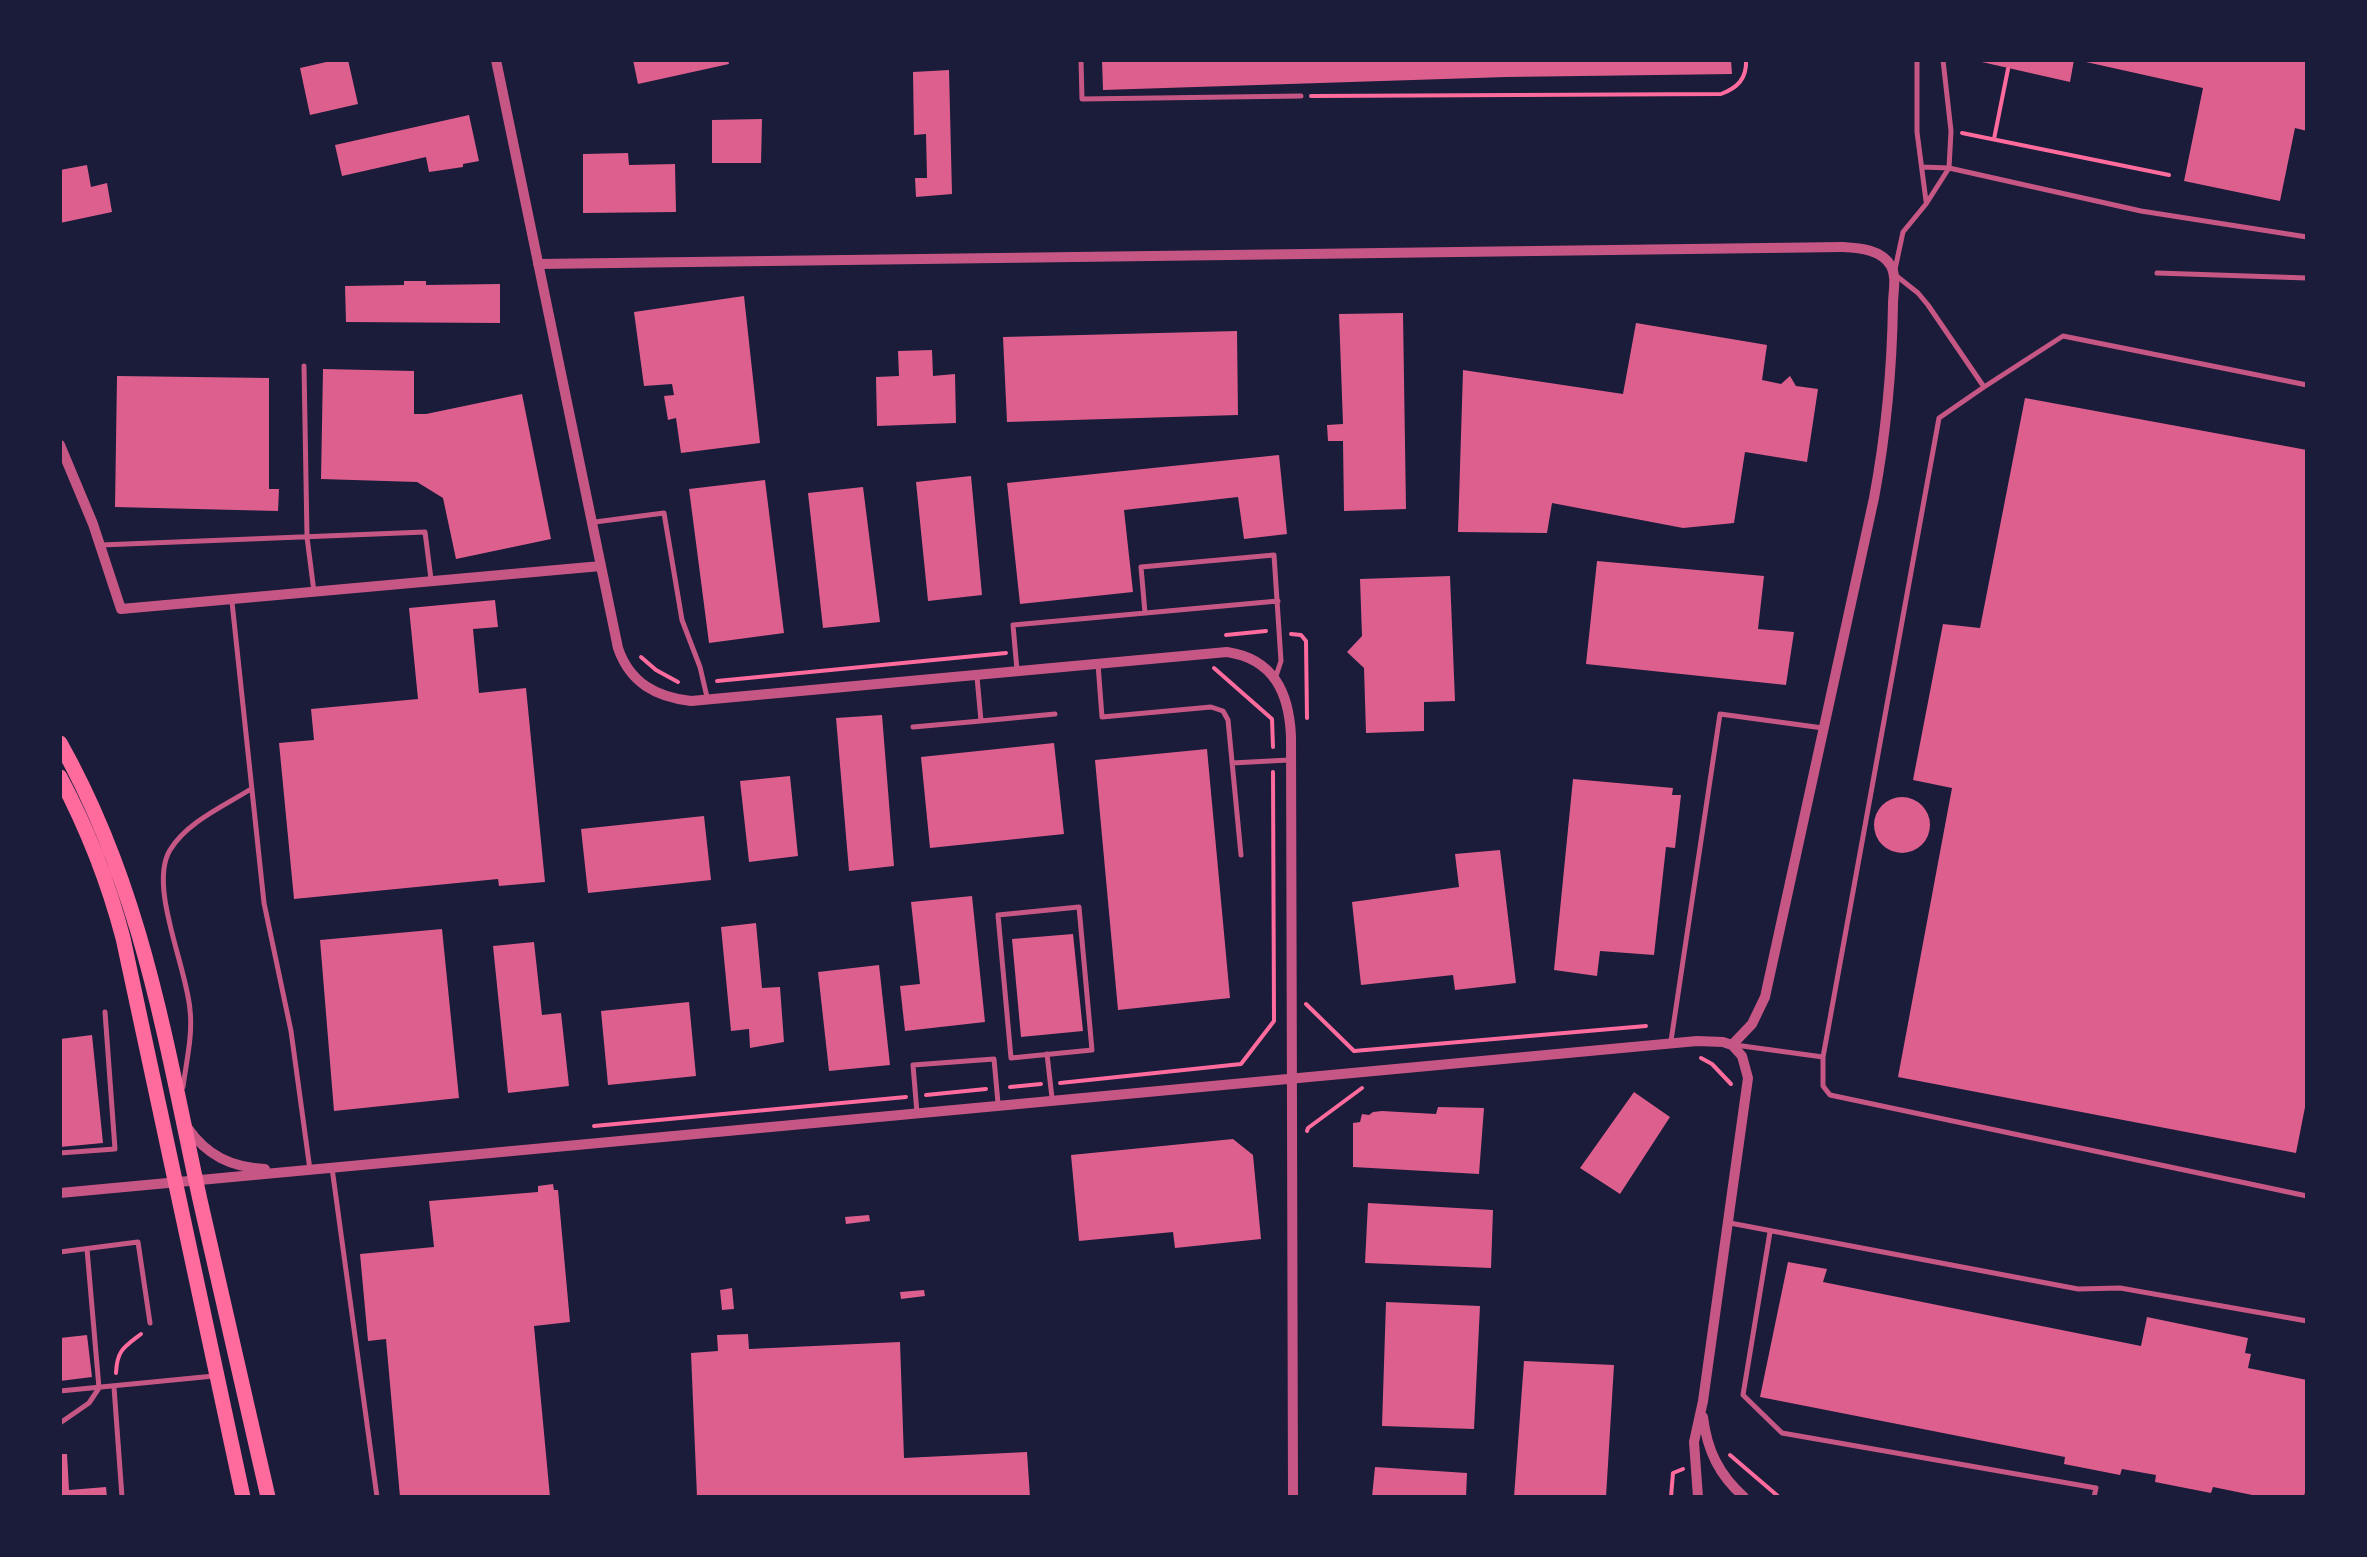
<!DOCTYPE html>
<style>
body{margin:0}
#map{position:relative;width:2367px;height:1557px;overflow:hidden;background:#1b1b3a;font-family:"Exo 2",sans-serif}
canvas{display:block}
.frame{position:absolute;inset:0;border:62px solid #1b1b3a;pointer-events:none}
</style>
<div id="map">
<canvas width="2367" height="1557"></canvas>
<div class="frame"></div>
</div>
<script>
const context = document.querySelector('canvas').getContext('2d');
context.lineJoin = 'round';
function fillPath(path, color) {
  context.fillStyle = color;
  context.fill(path, 'evenodd');
}
function trace(path, color, width, dash) {
  context.strokeStyle = color;
  context.lineWidth = width;
  context.lineCap = dash ? 'butt' : 'round';
  context.setLineDash(dash || []);
  context.stroke(path);
}
fillPath(new Path2D(`
 M335 60H348L358 104 310 115 300 68Z
 M633 60H728L729 64 638 84Z
 M1102 60H1731L1732 74 1506 77 1103 90Z
 M1973 60H2074L2070 82Z
 M2077 60H2307V131L2295 128 2280 201 2184 181 2203 88Z
 M949 70 952 194 916 197 915 178H927L926 134 914 135 913 72Z
 M469 115 479 161 463 164V167L429 172 426 157 342 176 335 145Z
 M762 119 761 163H712V120Z
 M628 153 629 165 675 164 676 212 583 213V154Z
 M87 165 91 187 107 183 112 212 60 223V170Z
 M404 281H426V285L500 284V323L346 322 345 286 404 285Z
 M744 296 760 443 681 453 676 418 668 420 664 396 674 395 672 384 644 386 634 312Z
 M1403 313 1406 509 1344 511 1343 441H1328L1327 425 1343 424 1339 314Z
 M1636 323 1767 345 1762 380 1781 384 1790 376 1796 386 1818 389 1807 462 1745 452 1734 523 1683 528 1552 503 1547 533 1458 532 1463 370 1623 394Z
 M1237 331 1238 415 1007 422 1003 337Z
 M932 350 933 376 955 374 956 423 877 426 876 377 899 376 898 351Z
 M323 369 414 371V414H426L522 394 551 539 456 559 443 498 417 482 321 479Z
 M117 376 269 378V489H279L278 511 115 507Z
 M2025 398 2307 450V1097L2296 1153 1898 1077 1952 788 1913 780 1943 624 1980 628Z
 M1279 455 1287 534 1244 539 1238 497 1124 510 1133 592 1020 604 1007 483Z
 M971 476 982 595 928 601 916 482Z
 M765 480 784 633 709 643 689 489Z
 M863 487 880 622 823 628 808 493Z
 M1597 561 1764 576 1758 629 1794 632 1786 685 1586 664Z
 M1450 576 1455 701 1424 702V731L1366 733 1364 668 1347 652 1362 636 1360 579Z
 M495 600 498 627 473 629 479 693 526 688 545 882 499 886 498 879 294 899 279 743 314 740 311 709 418 699 409 608Z
 M882 715 894 866 849 871 836 718Z
 M1054 743 1064 834 930 848 921 757Z
 M1207 749 1230 998 1118 1010 1095 760Z
 M790 776 798 856 749 862 740 781Z
 M1573 779 1673 788 1672 795H1681L1675 848 1666 847 1654 955 1600 951 1597 976 1554 970Z
 M1874 825a28 28 0 1 1 56 0a28 28 0 1 1-56 0Z
 M704 816 711 880 588 893 581 829Z
 M1500 850 1516 983 1455 990 1453 975 1361 985 1352 902 1459 887 1455 854Z
 M972 896 985 1022 905 1031 900 986 920 984 911 902Z
 M756 923 762 988 780 987 784 1042 750 1048 749 1029 731 1031 721 927Z
 M442 929 459 1098 334 1111 320 940Z
 M1073 934 1083 1031 1021 1037 1012 939Z
 M534 942 542 1015 561 1013 569 1086 508 1093 493 946Z
 M879 965 890 1065 829 1071 818 972Z
 M689 1002 696 1076 608 1085 601 1011Z
 M92 1035 103 1143 60 1147V1039Z
 M1634 1092 1670 1117 1620 1194 1580 1168Z
 M1438 1107 1484 1108 1479 1174 1353 1167V1123L1360 1122 1362 1114 1369 1115 1373 1112 1382 1111 1436 1114Z
 M1233 1139 1253 1155 1261 1239 1175 1248 1173 1232 1079 1241 1071 1155Z
 M553 1184 554 1190H558L570 1322 534 1326 550 1497H400L386 1339 368 1341 360 1254 434 1247 429 1201 538 1192V1186Z
 M1368 1203 1493 1210 1491 1268 1365 1263Z
 M869 1215 870 1221 846 1224 845 1217Z
 M1788 1262 1827 1269 1823 1282 2141 1346 2147 1317 2248 1338 2245 1353 2251 1354 2248 1368 2307 1380V1482L2304 1497H2262L2213 1487 2211 1493 2155 1482 2156 1475 2122 1469 2120 1475 2064 1464 2065 1457 1760 1397Z
 M732 1288 734 1309 722 1310 720 1290Z
 M924 1290 925 1296 901 1299 900 1292Z
 M1386 1302 1480 1306 1474 1429 1382 1426Z
 M748 1334 749 1349 900 1342 904 1458 1027 1452 1030 1497H697L691 1353 718 1351 717 1335Z
 M87 1335 92 1377 60 1381V1338Z
 M1524 1361 1614 1365 1606 1497H1514Z
 M60 1454H67L69 1490 106 1487 107 1497H60Z
 M1375 1467 1467 1473 1466 1497H1372Z`), '#dd5f8e');
trace(new Path2D(`
 M1311 96 1721 94C1737 88 1747 79 1746 60
 M1962 133 2169 175
 M1994 139 2008 69
 M1291 634 1301 635 1306 641 1307 718
 M1226 635 1266 631
 M641 657 656 670 678 682
 M1214 668 1272 719 1273 747
 M717 681 1006 653
 M1306 1004 1354 1051 1646 1026
 M1701 1058 1712 1064 1731 1084
 M1060 1083 1241 1064 1274 1021 1273 772
 M1010 1087 1041 1084
 M926 1095 986 1089
 M594 1126 906 1097
 M1307 1131 1308 1128 1362 1088
 M116 1373C117 1350 124 1347 141 1334
 M1730 1455 1779 1497
 M1671 1497 1673 1473 1683 1469`), '#ff6b9d', 4);
trace(new Path2D(`
 M1081 60 1082 99 1301 96
 M1917 60V132L1926 201
 M1922 167 1949 168 2141 211 2307 237
 M2157 273 2307 278
 M304 366 307 537 314 592
 M1984 387 2063 336 2307 385
 M595 522 664 513 682 620 700 667 707 697
 M101 545 425 532 431 579
 M232 602 264 903 291 1031 310 1170
 M1145 613 1141 567 1274 555 1281 661 1275 679
 M1098 664 1102 717 1211 707 1223 711 1228 720 1241 855
 M1017 670 1013 625 1278 601
 M977 677 981 721 1055 714
 M913 727 981 721
 M1232 763 1289 760
 M1079 907 1092 1050 1011 1058 998 915Z
 M1671 1041 1720 714 1823 728
 M1735 1045 1823 1057 1939 418 1984 387 1928 305 1918 293 1894 274 1903 232 1926 204 1949 168 1951 131 1943 60
 M1047 1054 1052 1098
 M1823 1057V1086L1830 1095 2307 1196
 M183 1087C186 1063 193 1035 190 1010 187 968 148 886 170 850 187 822 224 806 251 789
 M917 1113 913 1065 994 1059 998 1103
 M60 1153 115 1149 105 1012
 M332 1168 377 1497
 M1730 1223 2078 1289 2120 1288 2307 1321
 M1770 1232 1743 1395 1782 1433 2096 1488 2094 1497
 M60 1252 138 1242 150 1323
 M114 1387 122 1497
 M60 1391 214 1376
 M60 1423 89 1403 99 1388 87 1249`), '#c65784', 5);
trace(new Path2D(`
 M496 60 618 648C630 683 656 697 691 701L1227 652C1274 659 1289 693 1291 736L1293 1497
 M538 264 1842 247C1859 248 1881 249 1891 266 1897 277 1893 292 1893 304 1892 370 1886 434 1874 498L1765 997 1752 1024 1732 1045 1742 1056 1748 1078 1703 1401 1694 1442 1698 1497
 M60 445 93 524 121 609 601 566
 M187 1127C207 1156 231 1167 265 1169
 M60 1193 1697 1041 1723 1042 1732 1045
 M1703 1417C1707 1450 1719 1475 1744 1497`), '#c65784', 10);
trace(new Path2D(`
 M60 743C142 889 165 1039 200 1200 222 1299 245 1398 268 1497
 M60 777C87 828 108 881 123 938L243 1497`), '#ff6b9d', 15);
</script>
